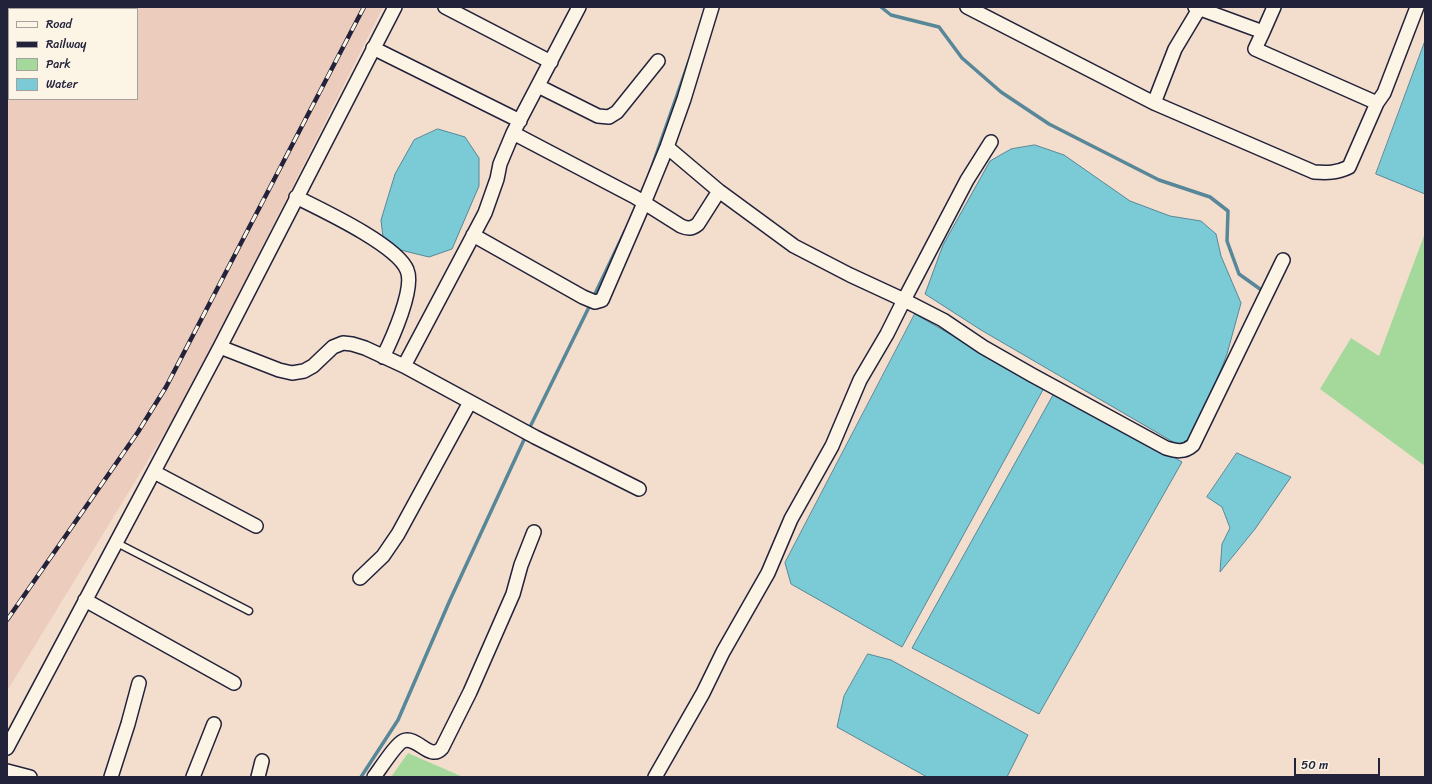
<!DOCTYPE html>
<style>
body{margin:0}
#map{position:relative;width:1432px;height:784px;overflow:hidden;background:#f3ddcd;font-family:Sriracha,sans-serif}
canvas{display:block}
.frame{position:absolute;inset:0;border:8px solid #22223b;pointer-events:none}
.legend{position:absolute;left:8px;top:8px;width:130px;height:92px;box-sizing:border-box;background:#fcf5e5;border:1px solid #a5a1a1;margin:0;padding:5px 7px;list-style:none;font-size:12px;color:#22223b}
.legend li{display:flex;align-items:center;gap:8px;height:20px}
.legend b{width:20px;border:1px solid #a5a1a1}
.scale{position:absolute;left:1294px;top:758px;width:86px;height:18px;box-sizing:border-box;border:2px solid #22223b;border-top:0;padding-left:5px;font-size:12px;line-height:14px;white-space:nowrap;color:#22223b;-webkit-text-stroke:3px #fcf5e5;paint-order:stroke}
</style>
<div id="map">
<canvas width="1432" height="784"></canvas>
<div class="frame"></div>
<ul class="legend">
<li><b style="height:5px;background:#fcf5e5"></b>Road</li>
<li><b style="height:5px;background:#22223b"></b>Railway</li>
<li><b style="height:11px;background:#a5d99b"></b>Park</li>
<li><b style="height:11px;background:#7bcbd6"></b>Water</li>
</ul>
<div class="scale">50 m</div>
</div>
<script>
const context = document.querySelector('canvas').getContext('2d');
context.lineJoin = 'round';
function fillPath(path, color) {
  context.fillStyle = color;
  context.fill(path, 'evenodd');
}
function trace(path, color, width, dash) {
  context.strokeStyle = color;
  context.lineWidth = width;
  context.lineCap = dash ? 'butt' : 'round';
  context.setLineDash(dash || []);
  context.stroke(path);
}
fillPath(new Path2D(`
 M7 7H383L185 400 7 691ZM9 9H137V99H9Z`), '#ecccbc');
fillPath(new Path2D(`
 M1425 233V466L1320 389 1351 338 1379 356Z
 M408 753 463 777H391Z`), '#a5d99b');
const water = new Path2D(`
 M1425 41V194L1376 174Z
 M438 129 465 137 479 158V186L452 249 429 257 384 246 381 220 395 174 414 140Z
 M1035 145 1064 155 1130 201 1170 216 1201 221 1216 234 1221 256 1241 303 1227 354 1194 439 1180 446 981 330 925 294 943 245 990 161 1011 149Z
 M915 314 1044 388 902 647 791 584 785 563Z
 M1067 393 1182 462 1039 714 912 648 1053 395Z
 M1237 453 1291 477 1255 529 1220 572 1222 544 1230 528 1222 507 1207 497Z
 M868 654 891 660 1028 735 1007 777H927L837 727 844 696Z`);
fillPath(water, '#7bcbd6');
trace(water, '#578798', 1);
trace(new Path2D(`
 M881 7 891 15 939 27 962 58 1001 92 1049 124 1159 180 1210 197 1228 211 1227 241 1239 274 1260 289
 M648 178 689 61
 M593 298 625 231
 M361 777 398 720 450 600 529 429 591 303`), '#578798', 3.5);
const lane = new Path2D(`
 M117 543 249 611`);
const street = new Path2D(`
 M445 7 551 62
 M967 7 1154 103 1314 172C1327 173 1337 173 1349 167L1377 103 1384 93 1417 7
 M1195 7 1263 32 1274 7
 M1263 32 1255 49 1377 103
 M373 48 520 121
 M538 86 598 116 609 117 617 112 658 61
 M1154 103 1175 49 1199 9
 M513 133 635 197 681 226C688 229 692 229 698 224L719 191
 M667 147 719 191 794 246 850 275 904 300 967 180 991 142
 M296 197C322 210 397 245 407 270 415 288 392 339 383 357
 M473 235 583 297 595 302 602 300 644 203 667 147 684 99 712 7
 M220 347 279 370 292 373 304 371 313 366 333 347 343 343 352 344 365 348 404 366 535 437 639 489
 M404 366 485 213 497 179 500 164 513 133 579 7
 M154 472 256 526
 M360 578 383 556 398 534 470 402
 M85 600 234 683
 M7 748 220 347 395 7
 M7 771 30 777
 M111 777 128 724 139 683
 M193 777 214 724
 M258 777 262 761
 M374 777C380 769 396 744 403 741 417 735 430 762 442 748L470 692 513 594 521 565 534 532
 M655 777 703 693 723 652 768 573 791 519 832 446 860 380 887 334 904 300 943 320 983 347 1032 375 1166 448C1176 451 1184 453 1193 445L1283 260`);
trace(lane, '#22223b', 9);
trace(street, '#22223b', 16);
trace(lane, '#fcf5e5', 6);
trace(street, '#fcf5e5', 13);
const rail = new Path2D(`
 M16 9 17 7
 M25 9 26 7
 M34 9 36 7
 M7 26 9 23
 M7 43 9 39
 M7 61 9 57
 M7 620 138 432 166 387 364 7`);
trace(rail, '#22223b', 4.5);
trace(rail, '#fcf5e5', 3, [9]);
</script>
